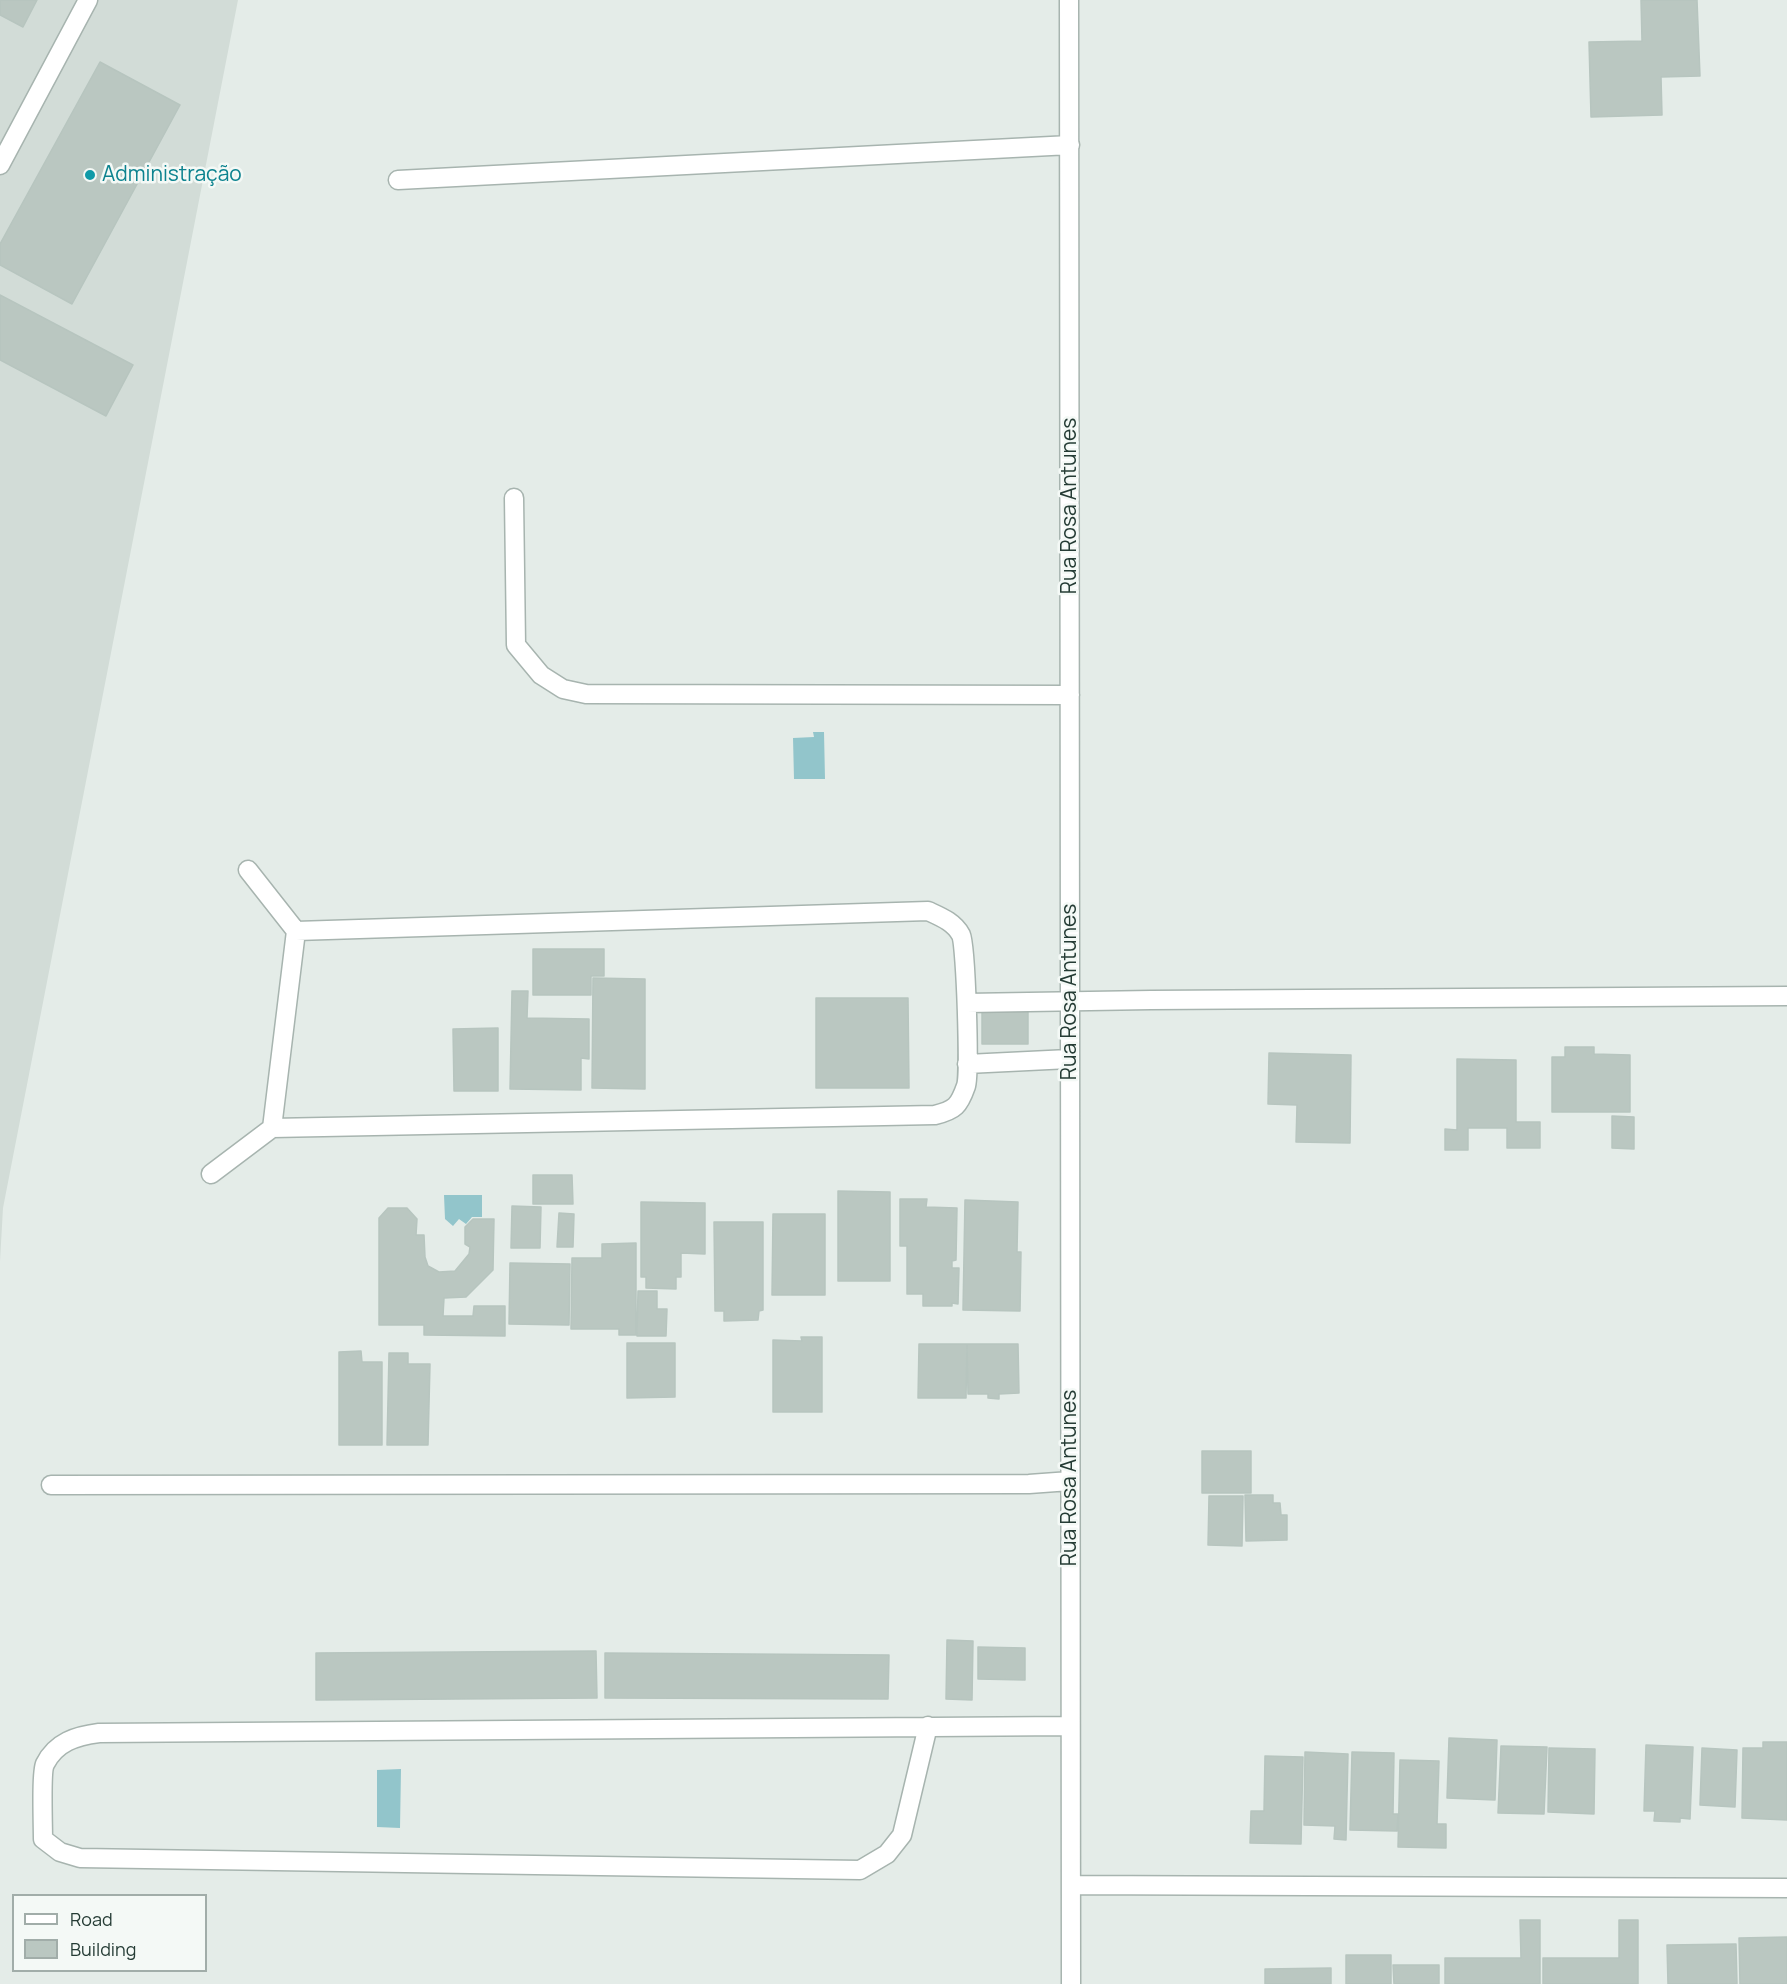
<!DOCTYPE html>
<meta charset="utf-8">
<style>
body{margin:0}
#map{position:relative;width:1787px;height:1984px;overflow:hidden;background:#e4ece8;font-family:Manrope,sans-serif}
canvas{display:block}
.legend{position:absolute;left:12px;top:1894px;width:195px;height:78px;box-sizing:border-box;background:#f4f9f6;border:2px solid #a1ada9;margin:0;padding:8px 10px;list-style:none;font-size:18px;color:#253c35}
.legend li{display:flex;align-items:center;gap:12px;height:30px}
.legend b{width:30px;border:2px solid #a1ada9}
</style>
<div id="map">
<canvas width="1787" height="1984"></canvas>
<ul class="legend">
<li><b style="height:8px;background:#fff"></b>Road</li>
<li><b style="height:16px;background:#bac7c1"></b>Building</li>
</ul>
</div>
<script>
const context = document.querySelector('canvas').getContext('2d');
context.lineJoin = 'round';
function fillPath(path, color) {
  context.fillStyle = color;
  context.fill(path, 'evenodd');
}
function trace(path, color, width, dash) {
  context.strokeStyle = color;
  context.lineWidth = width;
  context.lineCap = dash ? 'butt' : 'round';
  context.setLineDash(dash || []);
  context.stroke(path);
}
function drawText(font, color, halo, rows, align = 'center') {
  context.font = font + ' Manrope,sans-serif';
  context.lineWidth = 5;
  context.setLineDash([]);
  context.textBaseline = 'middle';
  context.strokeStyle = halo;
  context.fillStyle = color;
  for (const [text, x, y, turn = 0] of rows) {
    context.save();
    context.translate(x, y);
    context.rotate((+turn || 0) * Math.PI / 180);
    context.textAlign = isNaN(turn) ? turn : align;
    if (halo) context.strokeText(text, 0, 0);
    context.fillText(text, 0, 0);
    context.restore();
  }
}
fillPath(new Path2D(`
 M0 0H238L3 1208 0 1261Z`), '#d2dcd7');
fillPath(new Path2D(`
 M813 732H824L825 779H794L793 738 814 737Z
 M444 1195H482V1217H472L466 1224 459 1219 453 1226 445 1219Z
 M401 1769 400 1828 377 1827V1770Z`), '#92c5cb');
const building = new Path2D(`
 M0 0H37L23 27 0 15Z
 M1641 0H1697L1700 76 1661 77 1662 115 1591 117 1589 42 1642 41Z
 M100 62 180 105 72 304 0 265V244Z
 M0 295 133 365 106 416 0 360Z
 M533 949H604V976H591V995H533Z
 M593 978 645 979V1089L592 1088Z
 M512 991H528L527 1018 589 1019V1059L581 1058V1090L510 1089Z
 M816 998H908L909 1088H816Z
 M982 1011H1028V1044H982Z
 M498 1028V1091H454L453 1029Z
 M1565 1047H1594V1054L1630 1055V1112H1552V1057H1565Z
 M1269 1053 1351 1055 1350 1143 1296 1142 1297 1105 1268 1104Z
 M1457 1059 1516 1060V1122H1540V1148H1507V1128H1468V1150H1445V1129L1457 1130Z
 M1612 1116 1634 1117V1149L1612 1148Z
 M533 1175H572L573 1204H533Z
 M838 1191 890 1192V1281H838Z
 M900 1199H927L926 1207 957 1208 956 1260 952 1261V1268H959L958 1304 952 1303V1306H923V1294H907V1246H900Z
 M965 1200 1018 1202 1017 1252H1021L1020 1311 963 1310Z
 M641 1202 705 1203V1254L681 1253V1277H676V1289L646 1288V1277H641Z
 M512 1206 541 1207 540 1248H511Z
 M388 1208H407L417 1219 416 1235H424L425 1257 428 1266 439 1272 455 1271 469 1254 470 1247 465 1244V1227L473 1219H494L493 1270 466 1297 444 1298 443 1316H473L474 1306H505V1336L424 1335V1325H379V1218Z
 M559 1213 574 1214 573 1247H557Z
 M773 1214H825V1295H772Z
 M714 1222H763V1310L759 1311 758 1320 724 1321V1311H715Z
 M636 1243V1335H619V1329H571L572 1258H602V1244Z
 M510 1263 570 1264 569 1325 509 1324Z
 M638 1291H657V1309H667L666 1336H637Z
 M801 1337H822V1412H773V1340L802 1341Z
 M627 1343H675V1397L627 1398Z
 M919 1344H967L966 1398H918Z
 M967 1344H1018L1019 1393 999 1394V1399L988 1398V1394H968Z
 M361 1351 362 1362H382V1445H339V1352Z
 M389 1353H408V1364H430L428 1445H387Z
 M1202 1451H1251V1493H1202Z
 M1245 1495H1273V1503H1280L1281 1515H1287V1540L1246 1541Z
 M1209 1496H1243L1242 1546 1208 1545Z
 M947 1640 973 1641 972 1700 946 1699Z
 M978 1647 1025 1648V1680L978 1679Z
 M596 1651 597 1698 316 1700V1653Z
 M605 1653 889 1655 888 1699 605 1698Z
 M1449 1738 1497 1740 1495 1800 1447 1798Z
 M1763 1742H1787V1820L1742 1818 1743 1748H1763Z
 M1646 1745 1693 1747 1690 1819 1680 1818V1822L1654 1821 1655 1811H1644Z
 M1501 1746 1547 1747 1544 1814 1498 1813Z
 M1549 1748 1595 1749 1594 1814 1548 1812Z
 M1702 1748 1737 1750 1735 1807 1700 1805Z
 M1305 1752 1348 1754 1346 1840 1334 1839 1335 1826 1304 1825Z
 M1352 1752 1394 1753 1393 1814H1398L1397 1831 1350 1830Z
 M1265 1756 1303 1757 1301 1844 1250 1843 1251 1811H1264Z
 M1400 1760 1439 1761 1437 1824H1446V1848L1398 1847Z
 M1520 1920H1540V1984H1445V1958H1521Z
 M1619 1920H1638V1984H1543V1958H1619Z
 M1787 1937V1984H1740L1739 1938Z
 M1736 1944 1737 1984H1668L1667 1945Z
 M1346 1955H1391V1984H1346Z
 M1393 1965H1439V1984H1394Z
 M1331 1968V1984H1265V1969Z`);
fillPath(building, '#bac7c1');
trace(building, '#b7c5bf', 1.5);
const minor = new Path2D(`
 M1069 0 1071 1984
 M0 165 88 0
 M398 180 1070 145
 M514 498 516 645 541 675 563 689 586 694 1070 695
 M967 1003 1151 1000 1787 996
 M967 1064 1069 1059
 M272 1128 296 931
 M211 1174 272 1128 935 1115C955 1110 959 1106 966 1086 970 1074 966 946 961 935 954 922 941 917 928 911L296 931 248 870
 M51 1485 1029 1484 1070 1481
 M928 1726 902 1835 887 1854 860 1870 80 1858 60 1852 43 1839C43 1827 41 1772 45 1764 56 1742 76 1736 99 1733L1070 1726
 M1071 1885 1787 1888`);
trace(minor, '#a7b4af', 21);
trace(minor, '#fff', 18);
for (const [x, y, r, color] of [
 [90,175,6,"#0f9aa8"]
]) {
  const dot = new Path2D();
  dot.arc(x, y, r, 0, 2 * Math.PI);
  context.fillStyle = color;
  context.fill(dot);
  trace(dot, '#f4f9f6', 2);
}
drawText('21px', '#0d838f', '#f4f9f6', [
 ["Administração",102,175]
], 'left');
drawText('21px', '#253c35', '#f4f9f6', [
 ["Rua Rosa Antunes",1070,506,-90],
 ["Rua Rosa Antunes",1070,992,-90],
 ["Rua Rosa Antunes",1070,1478,-90]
]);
</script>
